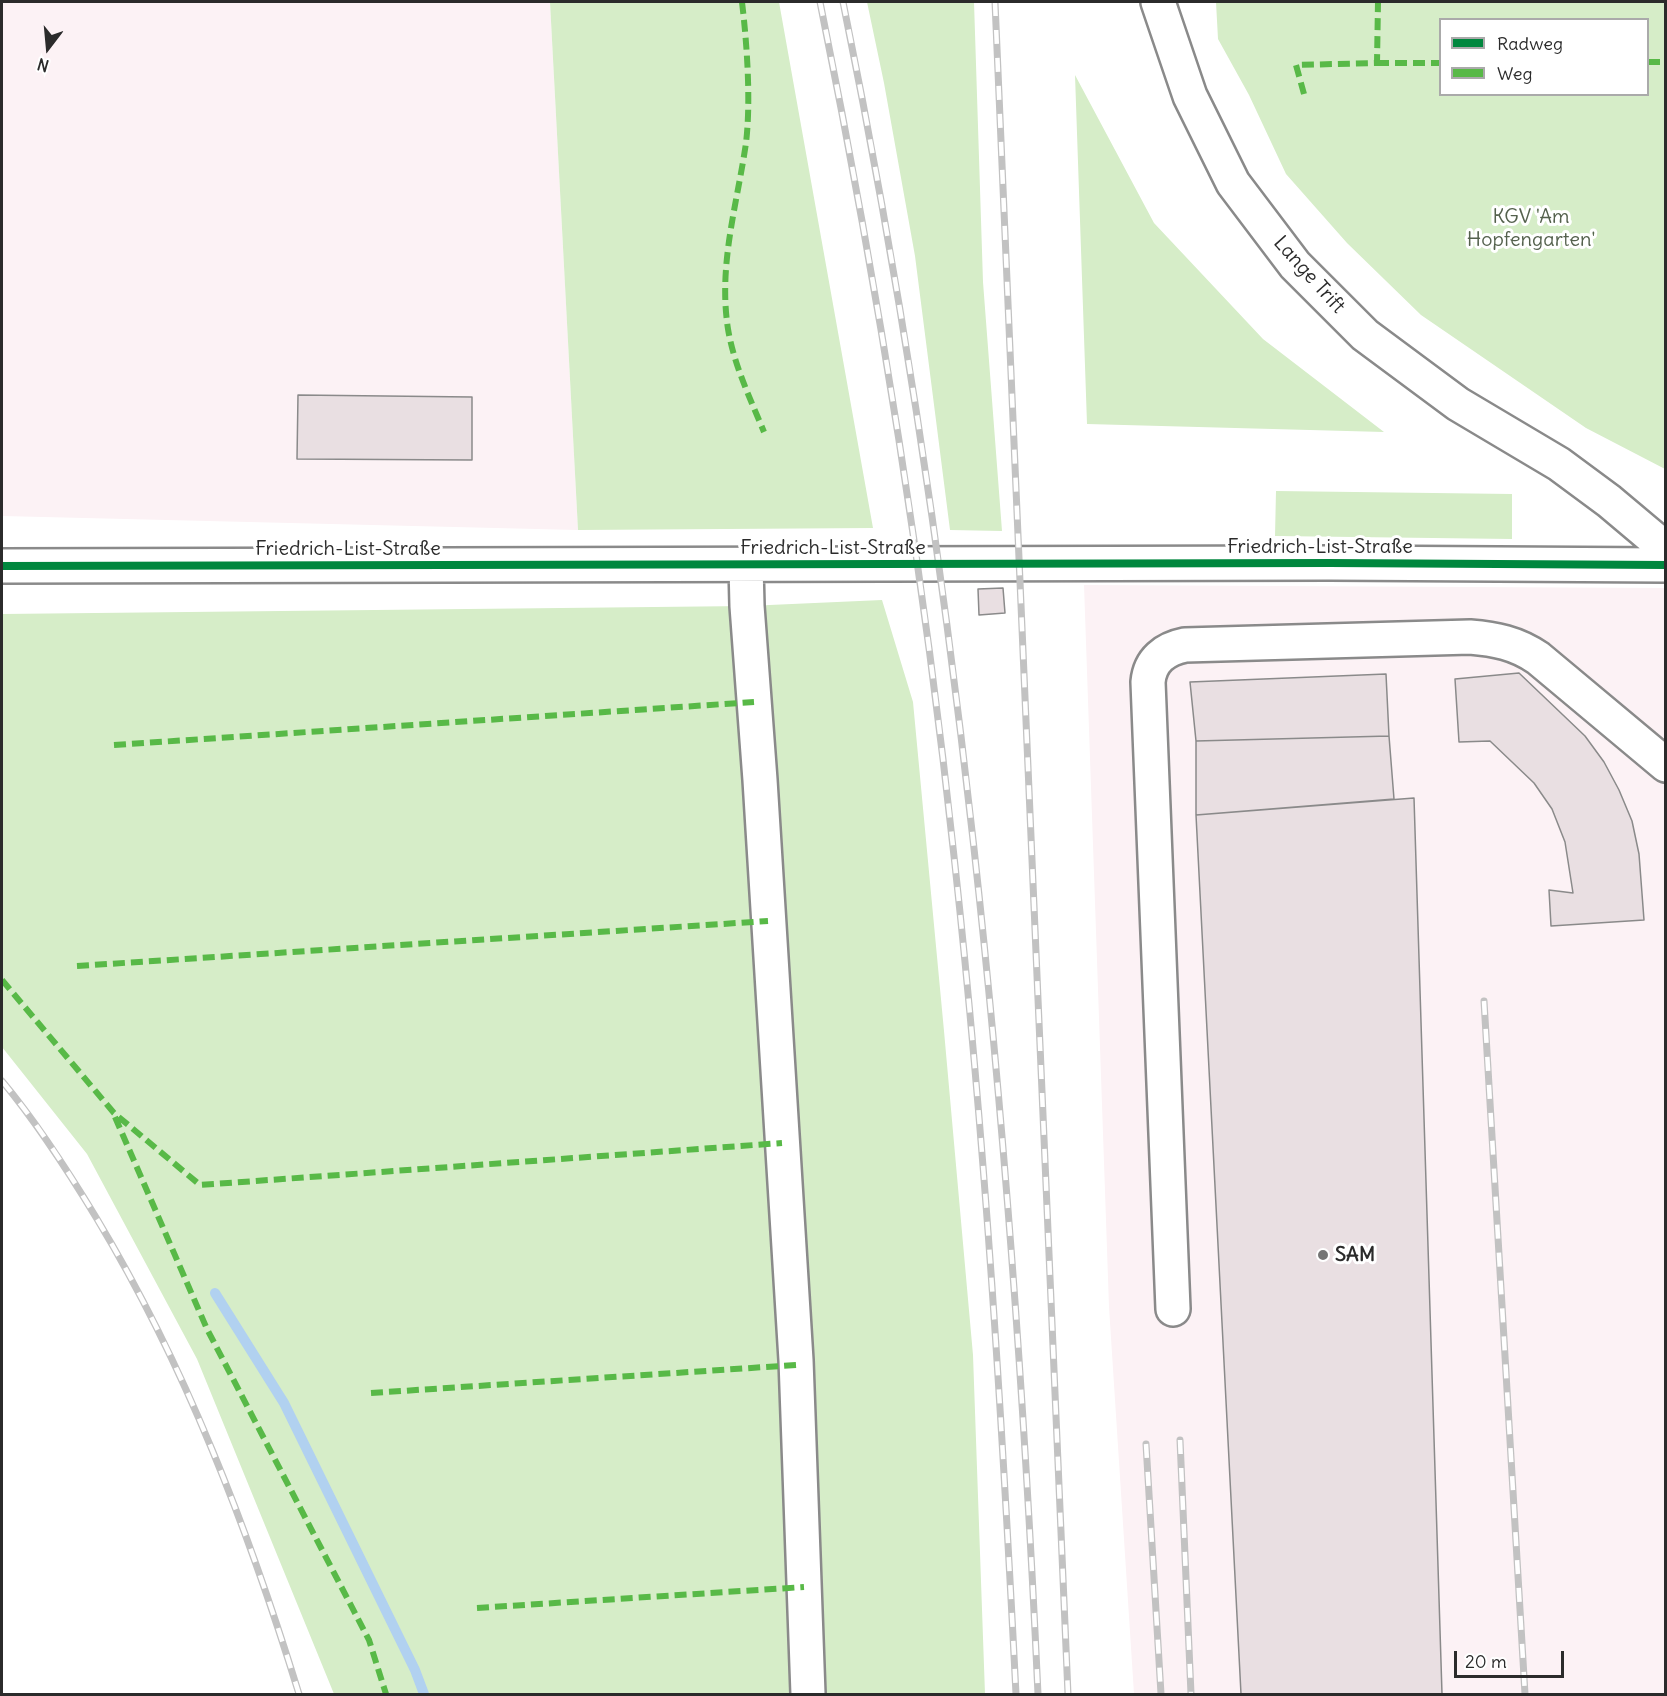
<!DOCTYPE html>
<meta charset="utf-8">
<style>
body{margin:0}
#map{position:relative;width:1667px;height:1696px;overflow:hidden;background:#fff;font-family:Delius,sans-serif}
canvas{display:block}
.frame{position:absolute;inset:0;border:3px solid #2b2b2b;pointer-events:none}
.legend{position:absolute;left:1439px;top:18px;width:210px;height:78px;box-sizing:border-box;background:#fff;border:2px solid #aaa;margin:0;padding:8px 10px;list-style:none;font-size:18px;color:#2b2b2b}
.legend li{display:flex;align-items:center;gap:12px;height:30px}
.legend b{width:30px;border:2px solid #aaa}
.north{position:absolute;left:18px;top:18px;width:60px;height:60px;-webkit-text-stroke:4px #fff;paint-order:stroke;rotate:196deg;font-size:16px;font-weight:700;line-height:24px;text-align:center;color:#2b2b2b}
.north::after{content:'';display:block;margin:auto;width:21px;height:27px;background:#2b2b2b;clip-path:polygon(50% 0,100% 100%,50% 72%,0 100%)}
.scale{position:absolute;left:1454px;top:1651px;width:110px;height:27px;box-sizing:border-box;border:3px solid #2b2b2b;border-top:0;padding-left:8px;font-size:18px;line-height:21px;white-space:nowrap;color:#2b2b2b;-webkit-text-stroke:4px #fff;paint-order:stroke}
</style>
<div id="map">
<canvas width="1667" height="1696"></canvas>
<div class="frame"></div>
<ul class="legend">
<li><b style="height:8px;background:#00873e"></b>Radweg</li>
<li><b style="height:8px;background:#58b947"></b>Weg</li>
</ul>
<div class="north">N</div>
<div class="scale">20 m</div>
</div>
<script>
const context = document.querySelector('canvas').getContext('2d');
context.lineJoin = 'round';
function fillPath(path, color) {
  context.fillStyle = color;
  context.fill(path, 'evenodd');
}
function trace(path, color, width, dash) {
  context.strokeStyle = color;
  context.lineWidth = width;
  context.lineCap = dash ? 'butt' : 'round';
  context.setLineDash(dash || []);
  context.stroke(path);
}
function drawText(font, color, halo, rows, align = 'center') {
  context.font = font + ' Delius,sans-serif';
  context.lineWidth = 6;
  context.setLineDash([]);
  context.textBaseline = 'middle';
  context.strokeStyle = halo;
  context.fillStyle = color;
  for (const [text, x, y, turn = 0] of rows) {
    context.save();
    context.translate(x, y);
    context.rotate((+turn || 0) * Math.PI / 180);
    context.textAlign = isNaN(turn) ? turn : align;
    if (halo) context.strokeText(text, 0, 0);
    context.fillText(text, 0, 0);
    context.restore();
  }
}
fillPath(new Path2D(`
 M2 2H550L578 530 2 516Z
 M1084 585 1665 588V1694H1134L1109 1307Z`), '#fcf2f5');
fillPath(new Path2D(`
 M550 2H779L873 528 578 530Z
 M867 2H974L983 282 1002 531 950 530 915 256 884 83Z
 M1216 2H1665V469L1586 428 1421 315 1347 243 1286 174 1249 95 1218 39ZM1440 20H1648V94H1440Z
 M1075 75 1154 223 1263 339 1384 432 1087 424Z
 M1276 491 1512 494V539L1275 536Z
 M882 600 913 702 944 1031 973 1355 985 1694H334L197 1359 87 1154 2 1047V614L747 606Z`), '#d6edc8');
trace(new Path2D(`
 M215 1293 284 1403 415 1670 424 1694`), '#b1d1f0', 10);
const building = new Path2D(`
 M298 395 472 397V460L297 459Z
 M1003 588 1005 613 979 615 978 589Z
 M1519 673 1585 736 1604 762 1619 790 1632 821 1639 854 1644 920 1551 926 1549 890 1573 893 1565 842 1552 809 1534 783 1490 741 1459 742 1455 679Z
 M1386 674 1389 736 1196 741 1190 682Z
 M1389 736 1394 799 1196 815V741Z
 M1414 798 1442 1694H1241L1196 815Z`);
fillPath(building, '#e9dfe2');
trace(building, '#8a8a8a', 1.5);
const minor = new Path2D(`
 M1158 2 1190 96 1233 183 1295 265 1365 335 1458 404 1559 464 1609 501 1666 549
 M746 565 747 606 760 780 796 1360 808 1694
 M2 566 1329 563 1666 565
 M1173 1309 1148 682C1150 660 1165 649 1185 645L1470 637C1495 639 1516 643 1538 658L1666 765`);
trace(minor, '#8a8a8a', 38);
trace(minor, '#fff', 33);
const rail = new Path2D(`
 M820 2C878 287 924 575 955 865 985 1141 1002 1418 1016 1694
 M843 2C957 559 1012 1126 1038 1694
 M995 2 1068 1694
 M1484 1001 1525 1694
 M2 1081C38 1124 68 1171 97 1219 186 1367 248 1529 299 1694
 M1180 1440 1191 1694
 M1146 1444 1161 1694`);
trace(rail, '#c2c2c2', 7);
trace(rail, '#fff', 4.5, [14]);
trace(new Path2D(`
 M742 2C747 44 751 101 746 143 737 205 718 265 728 329 734 365 750 398 764 432
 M1648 62H1666
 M1377 63H1440
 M1304 94 1296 65 1377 63 1378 2
 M114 745 754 702
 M77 966 768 921
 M2 980 114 1113 200 1185 782 1143
 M115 1117 207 1329 369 1640 386 1694
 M371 1393 796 1365
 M477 1608 804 1587`), '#58b947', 6, [12, 6]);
trace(new Path2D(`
 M2 566 1329 563 1666 565`), '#00873e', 8);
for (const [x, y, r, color] of [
 [1323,1255,6,"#757575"]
]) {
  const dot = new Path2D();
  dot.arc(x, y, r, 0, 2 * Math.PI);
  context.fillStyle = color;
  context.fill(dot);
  trace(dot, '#fff', 2);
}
drawText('20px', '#54614d', '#fff', [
 ["KGV 'Am",1531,217],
 ["Hopfengarten'",1531,240]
]);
drawText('20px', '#2b2b2b', '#fff', [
 ["Lange Trift",1309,275,48],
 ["Friedrich-List-Straße",1320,547],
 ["Friedrich-List-Straße",833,548],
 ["Friedrich-List-Straße",348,549]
]);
drawText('bold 20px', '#2b2b2b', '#fff', [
 ["SAM",1335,1255]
], 'left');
</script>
